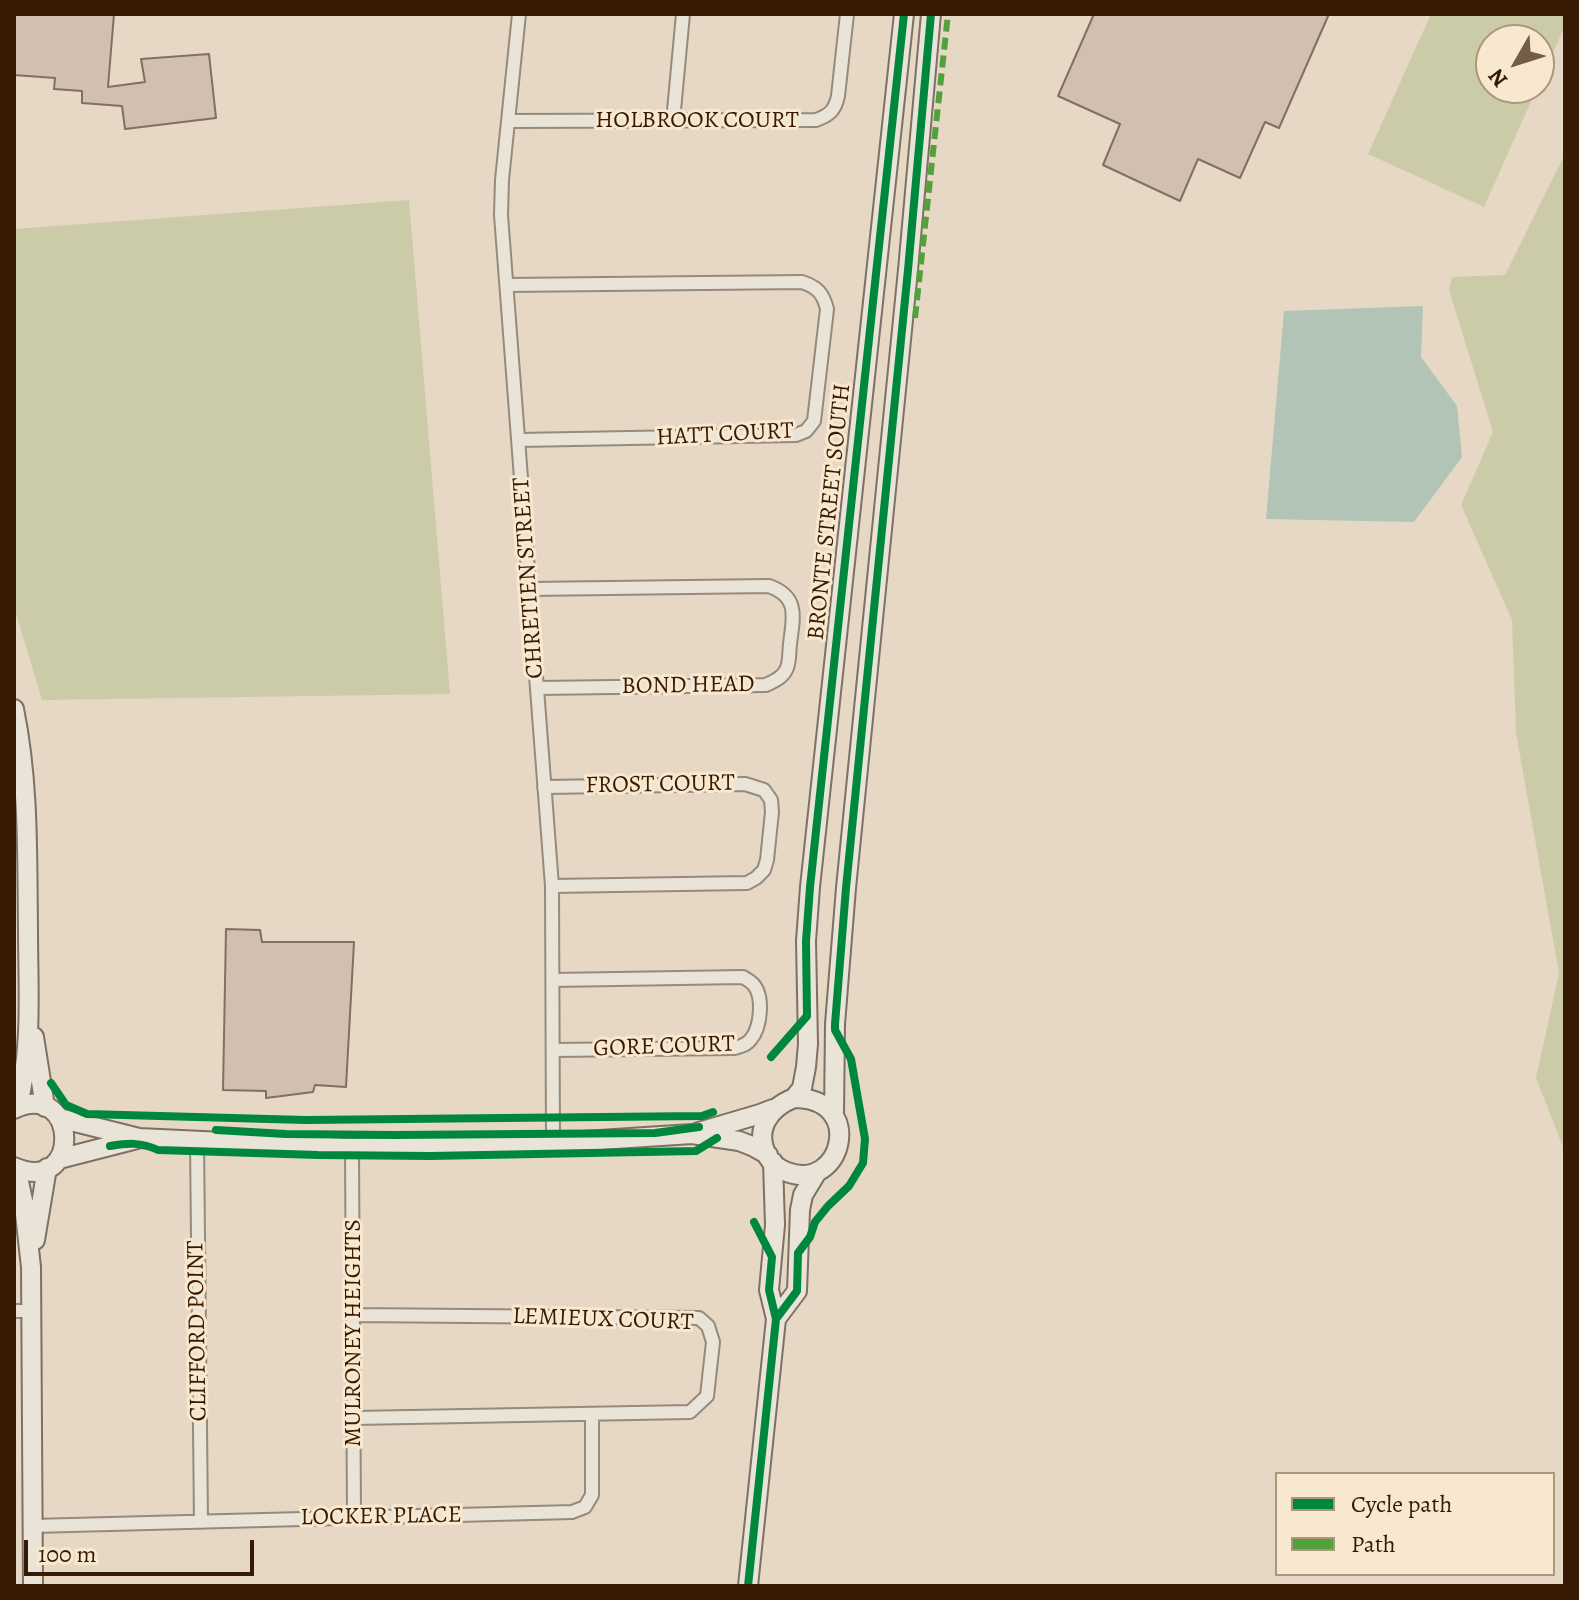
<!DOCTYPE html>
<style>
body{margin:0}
#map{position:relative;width:1579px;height:1600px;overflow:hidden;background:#e6d8c4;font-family:Alegreya,serif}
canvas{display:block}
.frame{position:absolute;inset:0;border:16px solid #371a04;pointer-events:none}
.legend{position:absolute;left:1275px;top:1472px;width:280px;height:104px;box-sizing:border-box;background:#f8e8cf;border:2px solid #ab967e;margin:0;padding:10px 14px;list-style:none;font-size:24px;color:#371a04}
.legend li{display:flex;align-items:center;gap:16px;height:40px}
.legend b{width:40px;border:2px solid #ab967e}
.north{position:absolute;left:1475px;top:24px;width:80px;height:80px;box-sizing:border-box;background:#f8e8cf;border:2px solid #ab967e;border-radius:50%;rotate:231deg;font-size:22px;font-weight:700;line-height:32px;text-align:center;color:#371a04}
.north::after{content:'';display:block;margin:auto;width:28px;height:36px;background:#745c47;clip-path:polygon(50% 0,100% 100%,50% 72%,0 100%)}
.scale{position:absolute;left:24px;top:1540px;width:230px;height:36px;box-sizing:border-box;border:4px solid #371a04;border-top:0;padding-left:10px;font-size:24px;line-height:28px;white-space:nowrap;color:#371a04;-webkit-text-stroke:6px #f8e8cf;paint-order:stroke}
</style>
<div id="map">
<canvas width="1579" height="1600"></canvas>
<div class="frame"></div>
<ul class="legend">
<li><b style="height:10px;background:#00873e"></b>Cycle path</li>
<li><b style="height:10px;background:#53a13d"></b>Path</li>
</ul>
<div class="north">N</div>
<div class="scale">100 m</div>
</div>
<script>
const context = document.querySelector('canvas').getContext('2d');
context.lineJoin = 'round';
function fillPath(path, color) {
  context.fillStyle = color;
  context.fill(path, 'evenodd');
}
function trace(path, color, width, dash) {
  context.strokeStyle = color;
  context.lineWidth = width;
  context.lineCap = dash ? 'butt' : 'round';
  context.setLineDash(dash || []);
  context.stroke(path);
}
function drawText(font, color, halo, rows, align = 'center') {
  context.font = font + ' Alegreya,serif';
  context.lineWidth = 6;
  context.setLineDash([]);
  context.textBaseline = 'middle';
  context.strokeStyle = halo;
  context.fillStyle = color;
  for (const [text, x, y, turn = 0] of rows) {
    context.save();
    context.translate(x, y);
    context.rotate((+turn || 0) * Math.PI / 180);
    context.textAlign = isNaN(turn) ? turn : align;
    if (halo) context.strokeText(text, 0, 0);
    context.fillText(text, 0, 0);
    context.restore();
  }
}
fillPath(new Path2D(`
 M1431 14H1565V26L1539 83V40H1491V88H1537L1484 207 1368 154Z
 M1565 154V1152L1536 1078 1559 973 1516 733 1512 620 1461 505 1493 432 1449 290 1452 277 1505 275Z
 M409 200 450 694 42 700 14 607V229Z`), '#cccba8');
fillPath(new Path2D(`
 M1423 306 1421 357 1457 406 1462 457 1414 522 1266 519 1284 311Z`), '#b2c4b5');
const building = new Path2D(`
 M14 14H114L108 87 145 82 141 59 209 54 216 118 125 129 122 106 82 103V91L54 89 55 78 14 75Z
 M1094 14H1329L1279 128 1265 122 1240 178 1198 159 1180 201 1103 165 1120 124 1058 96Z
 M226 929 260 930 262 942H354L346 1087 315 1085 313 1092 266 1098V1091L223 1090Z`);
fillPath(building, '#d2bfb0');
trace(building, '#7c7164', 2);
const street = new Path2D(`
 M519 14 502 180 501 215 552 886 553 1143
 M508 121 816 120C830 115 835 110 838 96L847 14
 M673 121 683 14
 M507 285 802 282C817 287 823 293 827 309L814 421 806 431 796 435 519 440
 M530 589 769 586C800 597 793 618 790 644 789 652 790 663 786 670 782 678 774 681 766 685L537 688
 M544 787 745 784 764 790 771 800 772 812 767 860 764 870 756 878 747 883 552 886
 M553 980 743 977C746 979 750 981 753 984 764 996 761 1027 751 1039 747 1045 741 1046 735 1048L554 1050
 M197 1141 201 1522
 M352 1148 354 1518
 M14 1311H32
 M354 1418 690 1412 707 1396 713 1342 708 1326 699 1318 354 1315
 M33 1526 572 1512 585 1507 592 1495V1414`);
const secondary = new Path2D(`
 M14 709C29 782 27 856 28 930 28 988 33 1050 17 1107
 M34 1037 45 1107
 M794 1098 802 1088 806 1067 808 1044 806 941 810 887 904 14
 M794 1098C867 1098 842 1193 787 1172 779 1169 772 1164 768 1157 753 1130 769 1108 794 1098Z
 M14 1109C79 1078 83 1197 14 1167
 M834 1115 835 1024 846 888 908 270 931 14
 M59 1118 139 1138 350 1148 553 1143 692 1134 739 1141 752 1146 768 1155
 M699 1132 760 1114 773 1109
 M59 1159 137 1139
 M16 1168 24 1205 31 1267 33 1586
 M35 1240 47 1168
 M776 1319 797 1291 800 1210 803 1195 817 1172
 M748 1586 776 1319 769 1290 775 1225 773 1162`);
trace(street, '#968a7c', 16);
trace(secondary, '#7c7164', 22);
trace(street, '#eae3d8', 12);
trace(secondary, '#eae3d8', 18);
trace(new Path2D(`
 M915 318 948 14`), '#53a13d', 6, [12, 6]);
trace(new Path2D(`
 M771 1057 807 1016 806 941 810 887 904 14
 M51 1083 66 1105 87 1114 305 1120 702 1116 713 1112
 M216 1130 286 1134 394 1135 655 1133 699 1127
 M110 1146C128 1143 141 1142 158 1150L318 1155 430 1156 696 1151 717 1138
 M776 1319 797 1291 798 1253 810 1237 815 1222 828 1206 849 1186 863 1163 865 1139 851 1059 835 1030V1024L846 888 908 270 931 14
 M748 1586 776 1319 769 1290 772 1257 754 1222`), '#00873e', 8);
drawText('24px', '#371a04', '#f8e8cf', [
 ["HOLBROOK COURT",697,121],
 ["HATT COURT",725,435,-3],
 ["BRONTE STREET SOUTH",830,512,-84],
 ["CHRETIEN STREET",529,578,-94],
 ["BOND HEAD",688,686,-1],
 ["FROST COURT",660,785,-1],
 ["GORE COURT",664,1047,-2],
 ["LEMIEUX COURT",603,1320,2],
 ["CLIFFORD POINT",198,1331,-91],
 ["MULRONEY HEIGHTS",354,1333,-90],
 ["LOCKER PLACE",381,1517,-1]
]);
</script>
